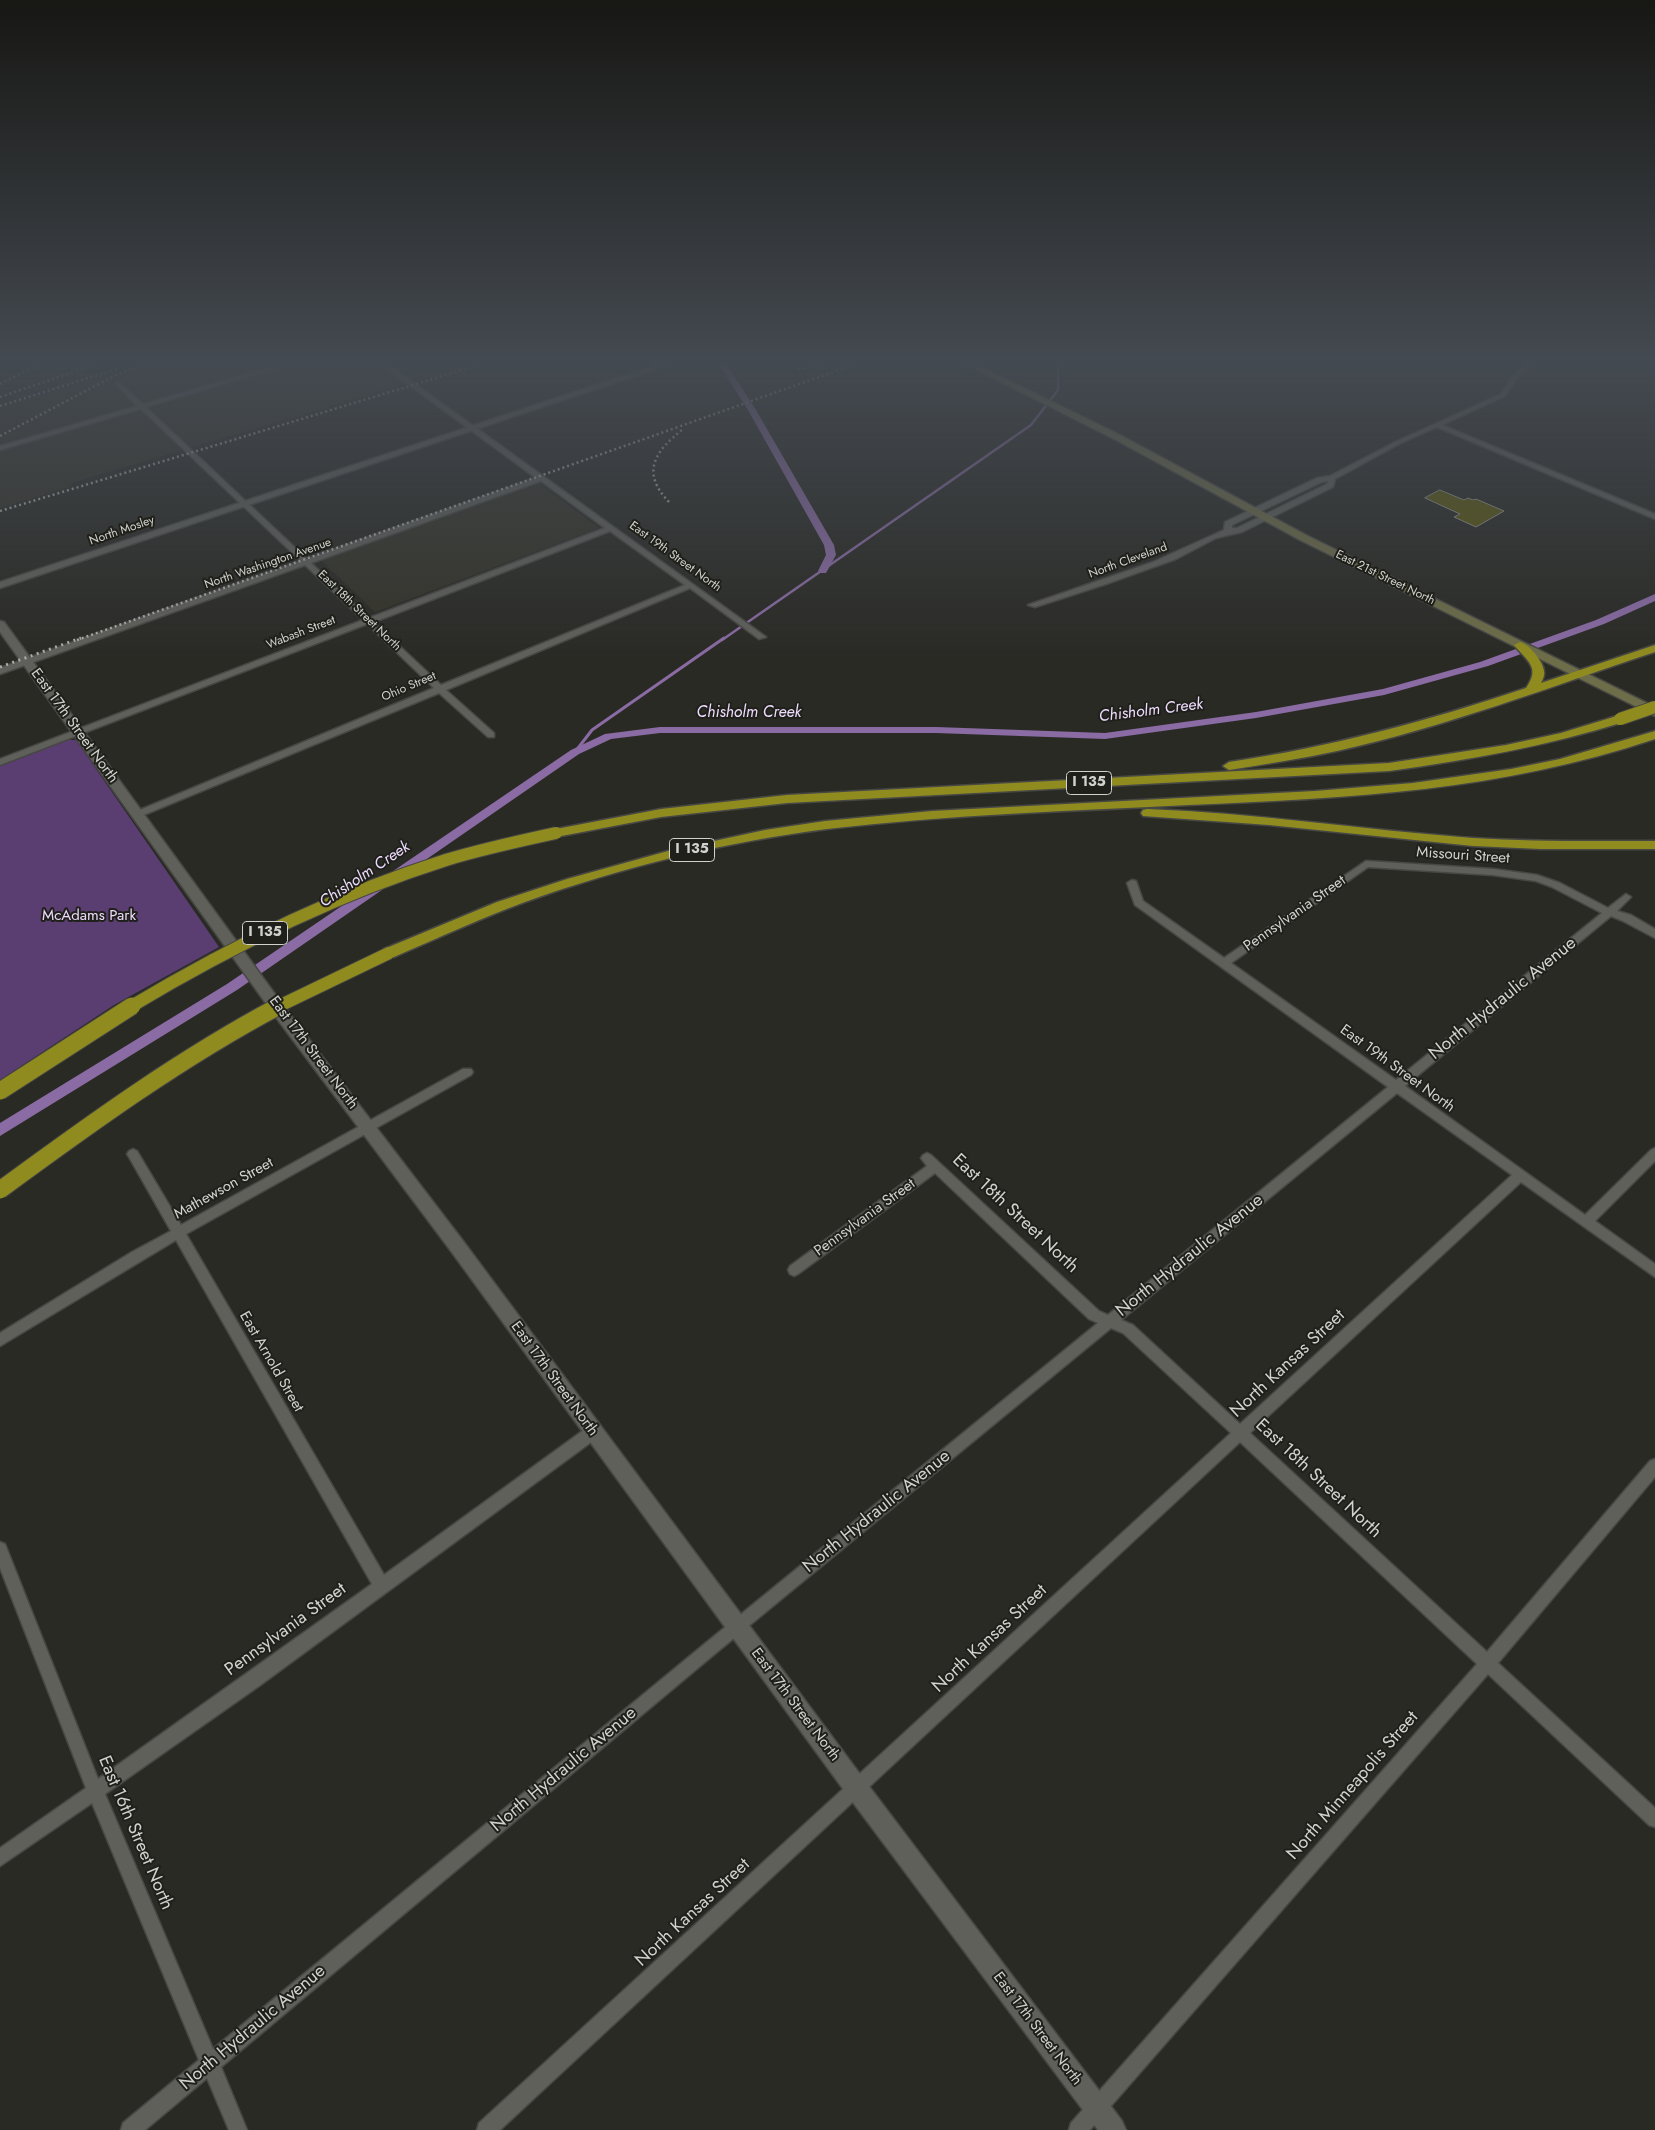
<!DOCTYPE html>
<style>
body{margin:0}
canvas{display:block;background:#2a2a25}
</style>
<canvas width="1655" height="2130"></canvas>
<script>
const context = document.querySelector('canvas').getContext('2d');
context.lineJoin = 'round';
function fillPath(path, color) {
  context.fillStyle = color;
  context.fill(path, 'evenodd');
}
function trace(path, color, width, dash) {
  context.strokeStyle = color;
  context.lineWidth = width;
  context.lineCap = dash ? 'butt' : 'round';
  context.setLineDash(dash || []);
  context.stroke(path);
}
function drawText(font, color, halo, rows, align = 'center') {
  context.font = font + ' Jost,sans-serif';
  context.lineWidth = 4;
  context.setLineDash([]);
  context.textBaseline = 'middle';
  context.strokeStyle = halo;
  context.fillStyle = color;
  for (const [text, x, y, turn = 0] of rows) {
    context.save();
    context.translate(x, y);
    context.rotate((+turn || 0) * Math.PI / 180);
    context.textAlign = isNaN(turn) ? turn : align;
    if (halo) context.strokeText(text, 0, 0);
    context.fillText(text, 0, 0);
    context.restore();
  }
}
fillPath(new Path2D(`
 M158 360H373L405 384 71 483 73 486 0 508V408L91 379 110 382Z
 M539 483 599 528 375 612 321 560Z`), '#343329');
fillPath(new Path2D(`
 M67 740H76L219 947 114 1005 0 1080V766Z`), '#5a3d71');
trace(new Path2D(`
 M722 640 1031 425 1058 390V360`), '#8a6ba4', 2.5);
trace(new Path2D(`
 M575 752 592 730 724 638`), '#8a6ba4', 3);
fillPath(new Path2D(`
 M716 360H724L756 410 834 545 836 555 826 573H820L818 571 826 555 824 545 748 410Z
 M1655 594V601L1604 624 1488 666 1384 695 1256 718 1105 739 936 733H660L611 739 579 754 237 990 0 1136V1123L227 984 571 750 605 734 660 727H936L1105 733 1256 712 1383 689 1480 662 1596 620Z`), '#8a6ba4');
const building = new Path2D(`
 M1440 490 1464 500 1468 498 1473 500 1476 499 1504 511 1476 527 1454 517 1460 514 1425 498Z`);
fillPath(building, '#5c590d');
trace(building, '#94958f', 1);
const minor = new Path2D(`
 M295 360H305L146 407 307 559 536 478 375 360H382L766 637 759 639 690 588 446 690 494 733V737H488L439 693 141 816H135V812L434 688 367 624 0 765V759L363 620 305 565 0 674V668L301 561 141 409 0 450V446L137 406 116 385V383H120L143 404ZM541 481 605 528 369 618 311 563ZM610 531 685 585 441 685 374 622Z
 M1530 360H1537L1517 378 1505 396 1442 425 1655 514V519L1437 427 1399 444 1335 479 1333 487 1242 532 1216 538 1176 559 1106 584 1035 607 1028 605 1153 562 1224 530 1225 522 1317 478 1330 476 1395 442 1501 394 1513 376ZM1328 481 1327 484 1237 528H1232V525L1322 482Z
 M1366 861 1493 869 1537 875 1560 883 1608 908 1626 894 1631 897 1617 911 1631 915 1655 929V938L1623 921 1611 916 1405 1086 1585 1215 1651 1150 1655 1148V1161L1595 1221 1655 1264V1277L1521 1182 1250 1433 1487 1652 1650 1461 1655 1459V1477L1498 1663 1655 1808V1827L1649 1825 1488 1674 1090 2130H1069L1071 2123 1477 1664 1240 1442 500 2130H477L479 2123 1231 1433 1123 1333 1111 1328 717 1652 221 2067 247 2130H229L207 2078 145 2130H121L123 2123 199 2060 92 1803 0 1866V1848L86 1788 0 1568V1542L5 1544 98 1779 372 1584 176 1240 0 1346V1333L132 1252 171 1231 129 1157 127 1154 129 1151 133 1149 137 1151 181 1225 463 1069H471L473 1072 471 1075 186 1234 384 1575 588 1427 593 1425 598 1427 600 1432 598 1437 259 1686 105 1794 213 2049 707 1642 1098 1323 1089 1319 935 1173 798 1274 794 1276 790 1274 788 1270 790 1266 927 1166 921 1158 923 1155 927 1153 931 1155 1099 1311 1108 1315 1388 1087 1135 905 1127 883 1132 880 1136 881 1143 901 1224 958ZM1368 867 1493 875 1536 881 1552 887 1602 913 1396 1080 1231 963ZM1397 1093 1512 1175 1240 1424 1133 1325 1121 1320Z`);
const tertiary = new Path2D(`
 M671 360H683L0 588V582Z
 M0 621 4 622 285 1008 463 1241 865 1781 1122 2121 1126 2130H1098L849 1797 451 1251 275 1016 0 632Z`);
const secondary = new Path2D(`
 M957 360H967L1122 436 1308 536 1655 707V716L1300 540 1116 440Z`);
const motorway = new Path2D(`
 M1520 642C1529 644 1543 661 1544 671 1545 675 1543 679 1541 683L1655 645V652C1550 687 1445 727 1337 751 1301 759 1265 764 1229 770L1223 766 1229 762C1331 747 1428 721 1526 688 1541 667 1527 661 1514 645Z
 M1620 715 1624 716 1626 719 1624 722C1547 746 1469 760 1389 771L787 803 661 817 556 837 550 833 556 829 661 809 787 795 1389 763 1506 745 1561 733Z
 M1655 731V739C1500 791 1351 798 1189 805 1068 811 947 815 827 829 725 842 622 867 525 902 481 918 438 938 394 957H384L382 953 384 949 497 902 567 879 668 851 765 830 825 821 932 811 1315 791 1413 783 1511 769 1560 759Z
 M1147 809C1256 813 1364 830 1473 838 1533 842 1594 841 1655 841V849H1541L1473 846 1269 825 1143 816 1141 813 1143 810Z`);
trace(minor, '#474744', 3);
trace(tertiary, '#474744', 3);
trace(secondary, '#474744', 3);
trace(motorway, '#474744', 3);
fillPath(minor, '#60605b');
fillPath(tertiary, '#60605b');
fillPath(secondary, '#6e6d49');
fillPath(motorway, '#908b1f');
trace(new Path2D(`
 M798 369 849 360
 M0 384 48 360
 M0 397 108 360
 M0 406 117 369
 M0 436 116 375 154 360
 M669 502C641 473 654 452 682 430
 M0 511 495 360
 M77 640 867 360`), '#ababa8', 2.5, [2, 3]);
trace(new Path2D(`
 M0 667 81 638`), '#ababa8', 3, [2, 4.5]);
const motorwayBridgeFar1 = new Path2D(`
 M1620 719 1655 707
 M130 1007C230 947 335 895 446 860 482 849 519 841 556 833
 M277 1007 389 953`);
const motorwayBridge = new Path2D(`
 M0 1091 132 1006
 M0 1190C90 1124 181 1058 279 1006`);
trace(motorwayBridgeFar1, '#474744', 14, []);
trace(motorwayBridge, '#474744', 19, []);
trace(motorwayBridgeFar1, '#908b1f', 12);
trace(motorwayBridge, '#908b1f', 17);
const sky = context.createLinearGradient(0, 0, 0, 658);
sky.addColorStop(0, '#171714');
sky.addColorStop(0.55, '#444a51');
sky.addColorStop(1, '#444a5100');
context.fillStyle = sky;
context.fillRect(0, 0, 1655, 658);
drawText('12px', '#d1d1ce', '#20201b', [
 ["North Mosley",122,531,-19],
 ["East 19th Street North",675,557,36],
 ["North Cleveland",1128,561,-20],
 ["North Washington Avenue",268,564,-19],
 ["East 21st Street North",1385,578,26],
 ["East 18th Street North",359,611,44],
 ["Wabash Street",301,633,-21],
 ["Ohio Street",409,687,-23]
]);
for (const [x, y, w] of [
 [1089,783,45],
 [692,850,45],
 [265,933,45]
]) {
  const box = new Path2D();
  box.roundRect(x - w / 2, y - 11.5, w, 23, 4);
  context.fillStyle = '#20201b';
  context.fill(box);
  trace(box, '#d1d1ce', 1);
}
drawText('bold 14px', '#d1d1ce', null, [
 ["I 135",1089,783],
 ["I 135",692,850],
 ["I 135",265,933]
]);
drawText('15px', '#d1d1ce', '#20201b', [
 ["East 17th Street North",74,726,54],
 ["Missouri Street",1463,856,4],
 ["Pennsylvania Street",1295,914,-35],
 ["East 17th Street North",313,1053,53],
 ["East 19th Street North",1397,1069,36],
 ["Mathewson Street",224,1189,-29],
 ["Pennsylvania Street",865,1218,-36],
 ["East Arnold Street",271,1362,60],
 ["East 17th Street North",554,1379,54],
 ["East 17th Street North",795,1705,53],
 ["East 17th Street North",1037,2029,53]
]);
drawText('15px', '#ecdbfc', '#20201b', [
 ["McAdams Park",89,916]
]);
drawText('italic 16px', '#eedcfe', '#20201b', [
 ["Chisholm Creek",1151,711,-7],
 ["Chisholm Creek",749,713],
 ["Chisholm Creek",365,875,-34]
]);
drawText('18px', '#d1d1ce', '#20201b', [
 ["North Hydraulic Avenue",1503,999,-39],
 ["East 18th Street North",1015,1214,43],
 ["North Hydraulic Avenue",1190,1256,-39],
 ["North Kansas Street",1288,1364,-43],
 ["East 18th Street North",1318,1479,43],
 ["North Hydraulic Avenue",877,1512,-39],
 ["Pennsylvania Street",286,1630,-36],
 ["North Kansas Street",990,1639,-43],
 ["North Hydraulic Avenue",564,1770,-40],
 ["North Minneapolis Street",1353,1786,-49],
 ["East 16th Street North",135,1833,67],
 ["North Kansas Street",693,1913,-43],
 ["North Hydraulic Avenue",253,2028,-40]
]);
</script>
